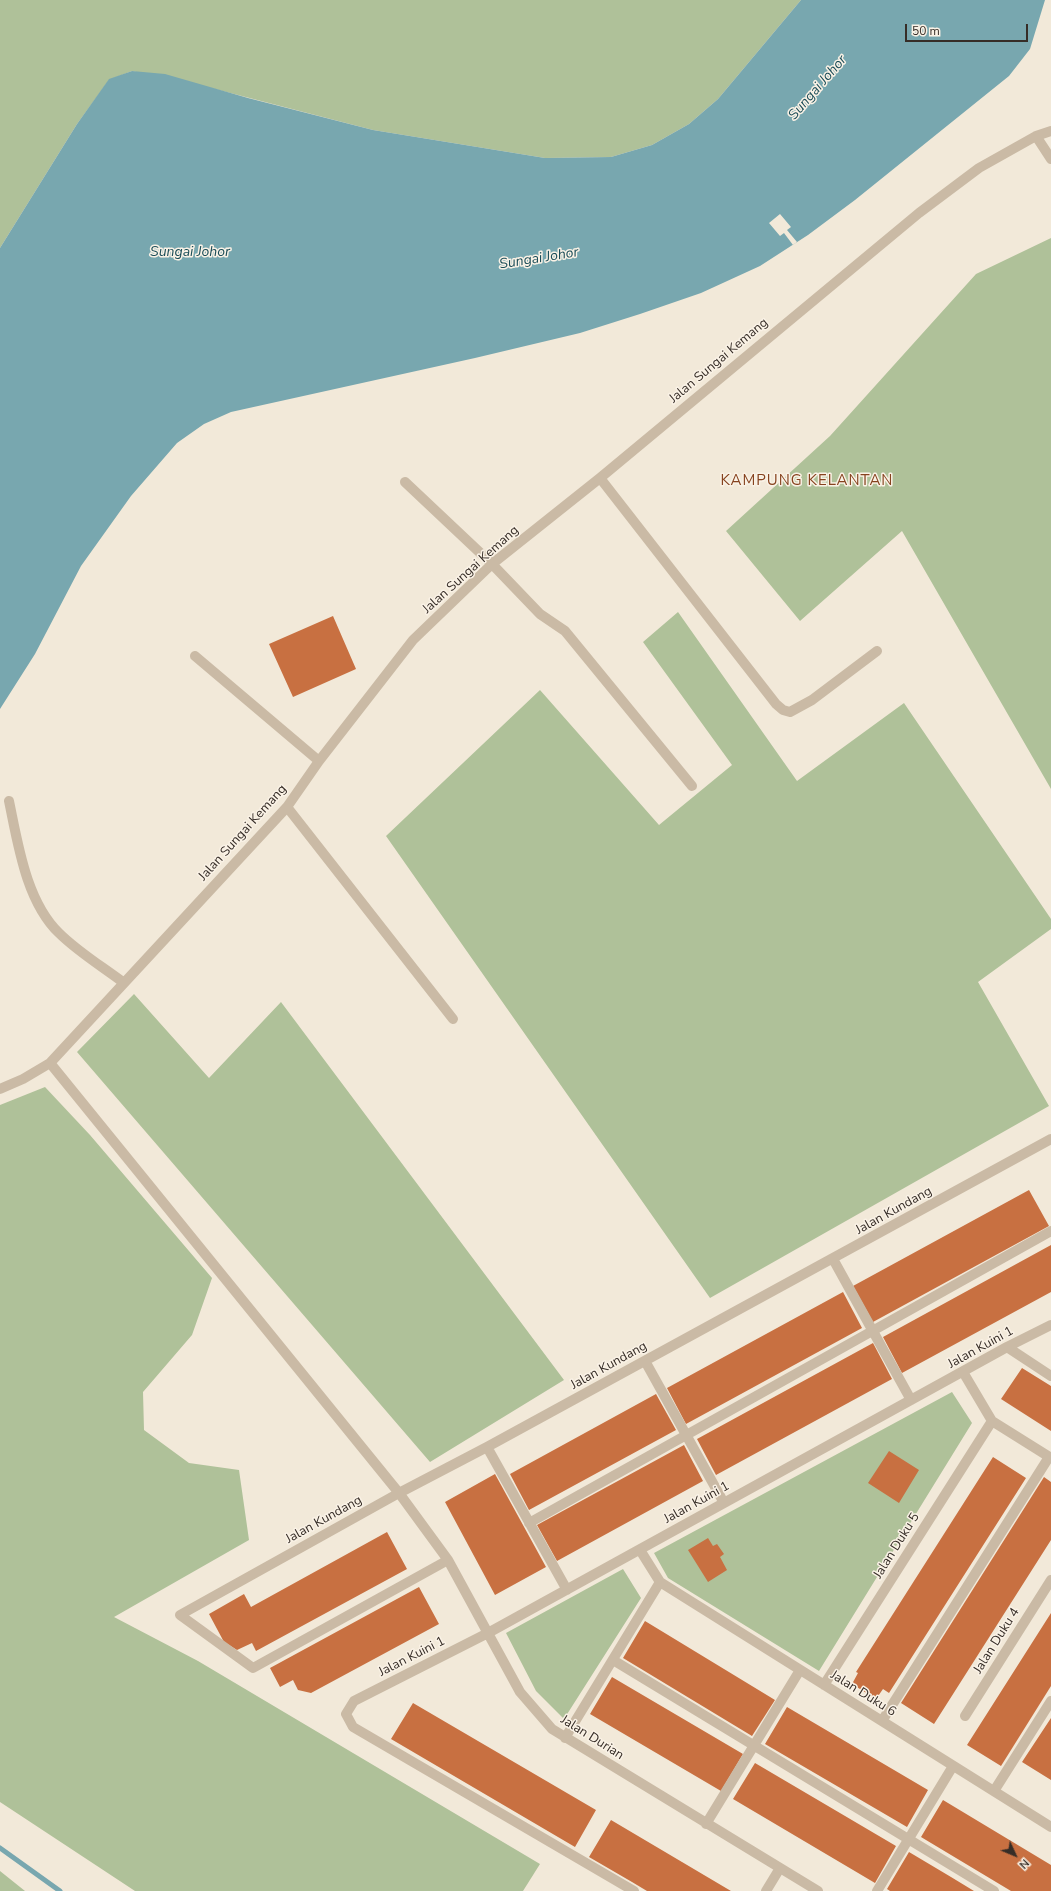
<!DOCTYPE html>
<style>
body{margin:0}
#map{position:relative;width:1051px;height:1891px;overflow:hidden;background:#f2e9d9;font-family:"Nunito Sans",sans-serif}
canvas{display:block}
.north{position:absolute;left:995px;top:1835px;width:40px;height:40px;-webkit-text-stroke:3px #faf2e6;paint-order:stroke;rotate:134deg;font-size:11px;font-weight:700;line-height:16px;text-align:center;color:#362d27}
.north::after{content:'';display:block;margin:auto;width:14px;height:18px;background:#362d27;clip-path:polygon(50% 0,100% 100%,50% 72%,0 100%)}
.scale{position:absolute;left:905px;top:24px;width:123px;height:18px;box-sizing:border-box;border:2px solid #362d27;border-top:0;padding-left:5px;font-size:12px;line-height:14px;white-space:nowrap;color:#362d27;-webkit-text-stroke:3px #faf2e6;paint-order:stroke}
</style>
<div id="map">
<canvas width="1051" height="1891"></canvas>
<div class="north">N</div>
<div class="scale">50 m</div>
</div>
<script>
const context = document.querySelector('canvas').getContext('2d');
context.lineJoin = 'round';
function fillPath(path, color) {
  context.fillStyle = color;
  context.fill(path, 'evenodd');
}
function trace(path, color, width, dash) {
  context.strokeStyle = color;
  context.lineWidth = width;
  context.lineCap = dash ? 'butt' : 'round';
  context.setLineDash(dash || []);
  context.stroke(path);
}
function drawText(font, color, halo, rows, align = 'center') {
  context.font = font + ' "Nunito Sans",sans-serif';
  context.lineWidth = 3;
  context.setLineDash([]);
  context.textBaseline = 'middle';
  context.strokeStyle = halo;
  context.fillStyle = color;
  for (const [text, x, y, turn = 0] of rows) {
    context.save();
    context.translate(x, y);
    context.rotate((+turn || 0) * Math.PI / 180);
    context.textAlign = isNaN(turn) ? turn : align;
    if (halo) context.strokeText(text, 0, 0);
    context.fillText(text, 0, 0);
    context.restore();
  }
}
fillPath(new Path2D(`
 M0 0H801L718 99 689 124 652 145 611 157 545 158 373 130 211 88 132 71 109 80 77 124 0 248Z
 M1051 238V789L902 531 800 621 726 531 830 436 976 274Z
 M678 612 797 781 904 703 1051 919V929L978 982 1049 1106 710 1298 386 836 540 690 659 825 732 765 643 642Z
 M134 994 209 1078 281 1002 564 1380 430 1462 77 1052Z
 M45 1087 90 1135 212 1278 192 1335 143 1392 144 1430 189 1463 239 1470 249 1540 114 1617 198 1661 540 1864 523 1891H135L0 1802V1105Z
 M952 1392 972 1423 819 1671 668 1578 654 1553Z
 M623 1569 641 1598 564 1719 536 1691 506 1633Z
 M0 1871 25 1891H0Z`), '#afc199');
fillPath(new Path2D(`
 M801 0H1045L1030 49 1009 76 855 200 808 235 760 266 701 293 640 314 580 333 475 358 231 412 204 424 177 443 131 496 81 566 35 654 0 709V248L77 124 109 79 132 71 165 74 248 98 373 130 545 158 611 157 652 145 689 124 718 99Z`), '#78a7af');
fillPath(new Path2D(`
 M780 214 791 227 787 230 797 242 793 245 784 233 780 236 769 223Z`), '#f2e9d9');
trace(new Path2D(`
 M0 1848 60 1891`), '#78a7af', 5);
fillPath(new Path2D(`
 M333 616 356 669 293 697 269 644Z
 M1029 1190 1049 1226 873 1322 853 1286Z
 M1051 1245V1292L902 1373 883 1337Z
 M843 1292 862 1328 686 1424 667 1388Z
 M873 1343 892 1379 716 1475 697 1439Z
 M1022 1368 1051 1386V1431L1001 1399Z
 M656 1394 676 1430 529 1510 510 1474Z
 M684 1445 703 1481 557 1561 537 1525Z
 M889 1451 919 1470 899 1503 868 1483Z
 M993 1457 1026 1478 889 1693 883 1689 876 1699 852 1684 858 1673 856 1672Z
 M495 1474 546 1567 495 1595 445 1502Z
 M1044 1477 1051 1482V1540L934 1724 901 1703Z
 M387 1532 407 1569 256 1651 252 1643 237 1650 224 1642 209 1614 244 1594 251 1607Z
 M708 1538 713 1546 717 1544 724 1554 720 1557 727 1570 708 1582 688 1550Z
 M419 1587 439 1624 311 1693 298 1690 293 1680 280 1687 270 1668Z
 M1051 1613V1686L1001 1766 967 1745Z
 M645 1621 775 1700 752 1736 623 1658Z
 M612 1677 743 1754 721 1791 590 1714Z
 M413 1703 596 1810 575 1847 391 1739Z
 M787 1707 928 1790 907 1827 765 1744Z
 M1051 1718V1780L1022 1762Z
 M755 1763 896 1846 875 1883 733 1799Z
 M943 1800 1051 1865V1891H1011L921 1837Z
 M611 1820 682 1862 731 1891H647L632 1882 589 1857Z
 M909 1852 951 1877 974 1891H890L887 1889Z`), '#c87041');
trace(new Path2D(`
 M1036 136 1051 159
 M600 478 776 704 783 710 790 712 812 700 877 651
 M405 482 492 564 540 614 565 631 692 786
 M195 656 319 761
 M9 801C18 844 26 901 59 933 78 952 103 967 124 983
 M287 807 453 1019
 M50 1063 399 1493 448 1560 520 1692 552 1729 818 1891
 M0 1089 23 1079 50 1063 287 807 319 761 413 640 492 564 600 478 919 213 979 168 1036 136 1051 131
 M833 1259 911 1400
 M1007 1347 1051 1376
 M645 1361 724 1503
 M963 1372 992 1421 1051 1458
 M487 1447 567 1590
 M529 1523 1051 1231
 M640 1550 660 1582 1051 1827
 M448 1560 253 1668 180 1615 399 1493 487 1447 1051 1139
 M613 1660 994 1891
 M824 1685 992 1421
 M965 1716 1051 1580
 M882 1721 1049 1457
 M565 1738 660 1582
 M994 1791 1051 1701
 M706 1824 800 1670
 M634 1891 353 1727 346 1714 354 1701 488 1633 1007 1347 1051 1325
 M766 1891 780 1868
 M877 1891 953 1766`), '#cabaa5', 10);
drawText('13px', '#362d27', '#faf2e6', [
 ["Jalan Sungai Kemang",719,361,-40],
 ["Jalan Sungai Kemang",471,570,-42],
 ["Jalan Sungai Kemang",243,833,-48],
 ["Jalan Kundang",894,1211,-29],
 ["Jalan Kuini 1",981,1348,-29],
 ["Jalan Kundang",609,1366,-29],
 ["Jalan Kuini 1",697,1503,-29],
 ["Jalan Kundang",324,1520,-29],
 ["Jalan Duku 5",897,1546,-58],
 ["Jalan Duku 4",997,1641,-58],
 ["Jalan Kuini 1",412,1657,-27],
 ["Jalan Duku 6",863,1694,32],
 ["Jalan Durian",592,1738,32]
]);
drawText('italic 14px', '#1b4d58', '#faf2e6', [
 ["Sungai Johor",818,88,-49],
 ["Sungai Johor",190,253],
 ["Sungai Johor",539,259,-9]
]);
context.letterSpacing = '1px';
drawText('15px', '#86421e', '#faf2e6', [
 ["KAMPUNG KELANTAN",807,481]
]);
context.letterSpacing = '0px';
</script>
